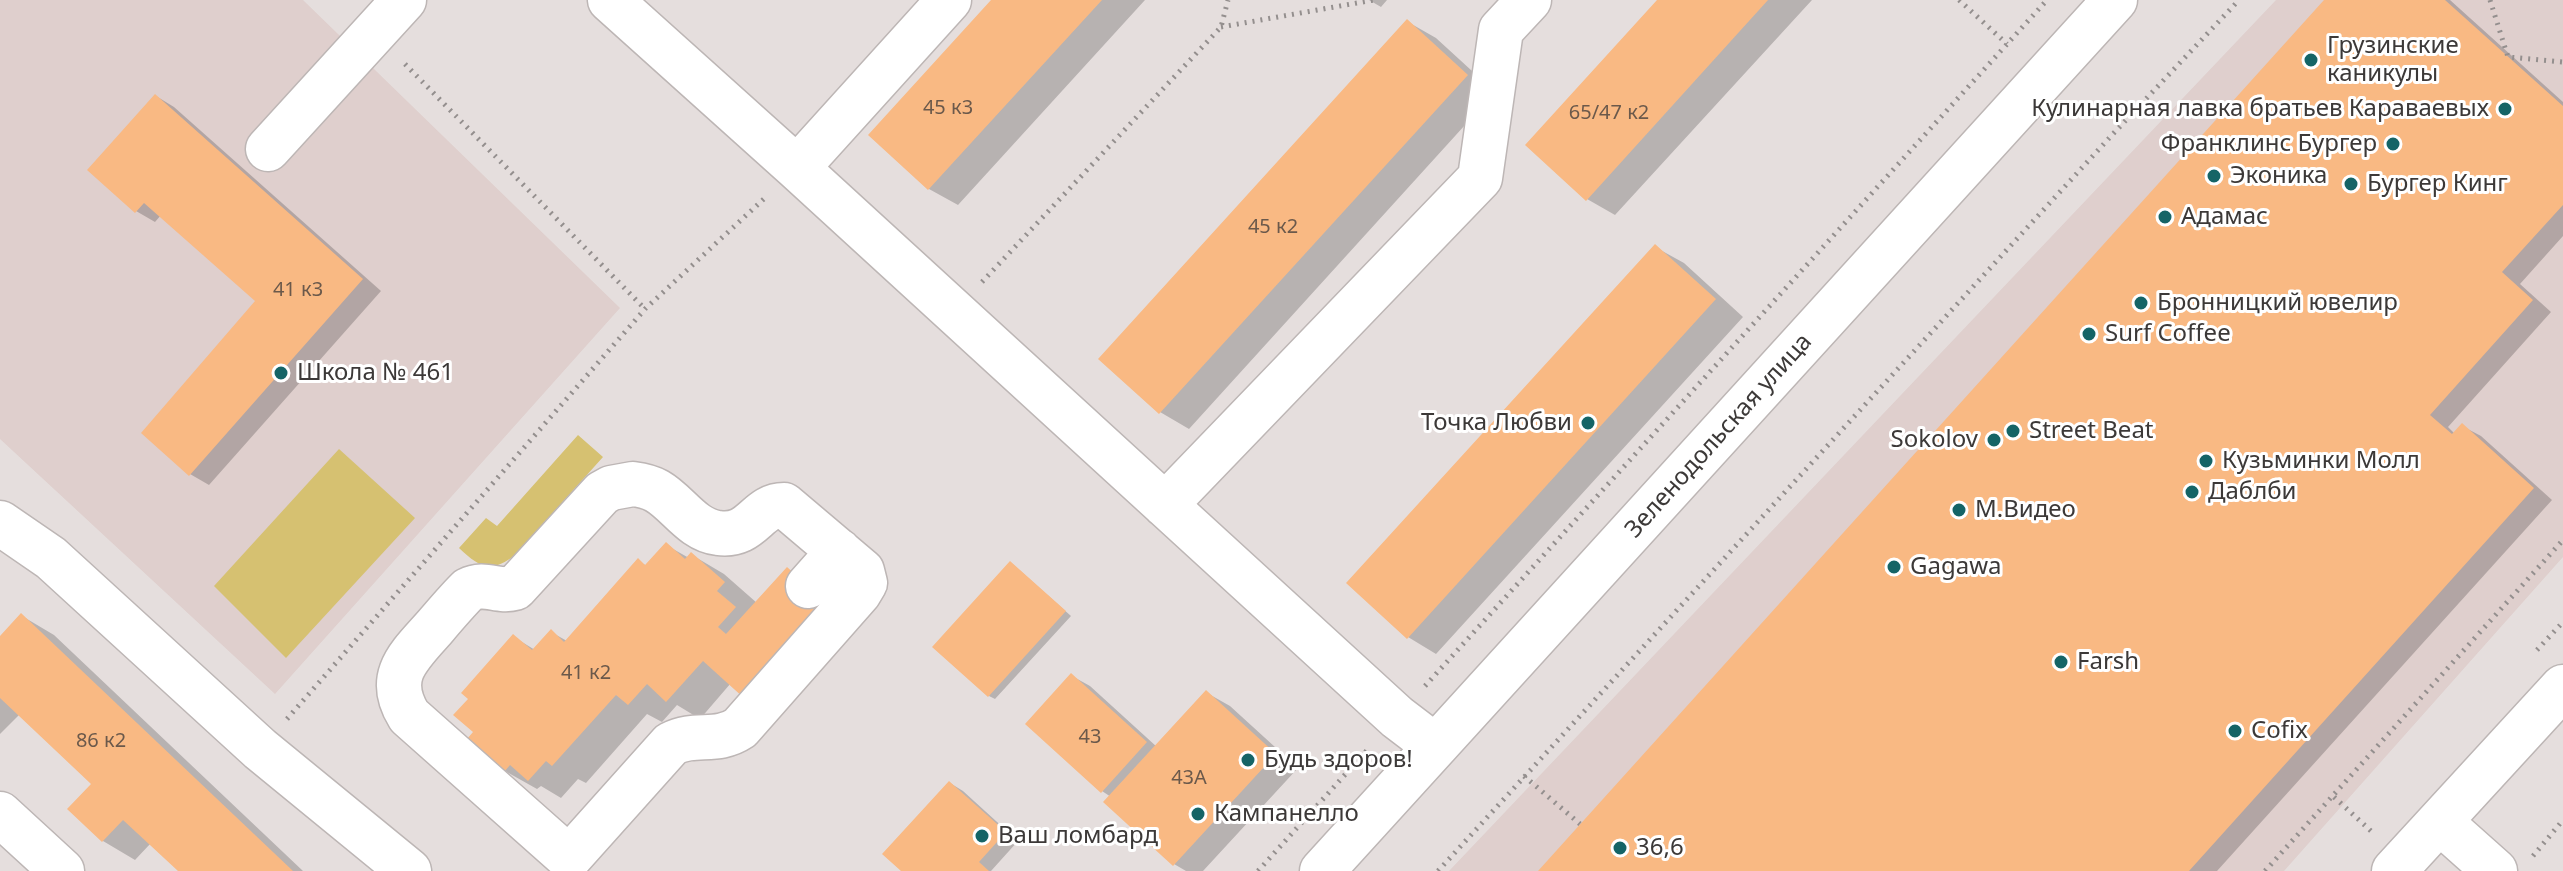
<!DOCTYPE html>
<meta charset="utf-8">
<style>
body{margin:0}
canvas{display:block;background:#e5dedd}
</style>
<canvas width="2563" height="871"></canvas>
<script>
const context = document.querySelector('canvas').getContext('2d');
context.lineJoin = 'round';
function fillPath(path, color) {
  context.fillStyle = color;
  context.fill(path, 'evenodd');
}
function trace(path, color, width, dash) {
  context.strokeStyle = color;
  context.lineWidth = width;
  context.lineCap = dash ? 'butt' : 'round';
  context.setLineDash(dash || []);
  context.stroke(path);
}
function drawText(font, color, halo, rows, align = 'center') {
  context.font = font + ' "Noto Sans",sans-serif';
  context.lineWidth = 6;
  context.setLineDash([]);
  context.textBaseline = 'middle';
  context.strokeStyle = halo;
  context.fillStyle = color;
  for (const [text, x, y, turn = 0] of rows) {
    context.save();
    context.translate(x, y);
    context.rotate((+turn || 0) * Math.PI / 180);
    context.textAlign = isNaN(turn) ? turn : align;
    if (halo) context.strokeText(text, 0, 0);
    context.fillText(text, 0, 0);
    context.restore();
  }
}
fillPath(new Path2D(`
 M0 0H303L620 308 275 694 0 439Z
 M2276 0H2563V557L2284 871H1449Z`), '#dfcfcd');
fillPath(new Path2D(`
 M578 435 603 457 515 555C491 574 479 567 459 548L486 518 497 526Z
 M339 449 415 518 286 658 214 586Z`), '#d6c171');
fillPath(new Path2D(`
 M993 0H1145L958 205 929 189 870 135Z
 M1369 0H1387L1381 7Z
 M1660 0H1812L1615 215 1587 199Z
 M2326 0H2450L2563 102V236L2520 284 2551 312 2448 427 2455 434 2462 426 2481 436 2552 500 2217 871H1541Z
 M1408 22 1436 38 1495 92 1189 429 1160 412Z
 M156 96 174 107 381 291 209 485 190 474 257 301 161 215 155 222 136 211Z
 M1655 247 1684 263 1743 317 1436 654 1408 637Z
 M666 545 689 558 692 555 724 574 757 603 731 683 700 719 677 705 662 722 647 714 586 783 578 779 561 798 541 786 537 789 505 771 475 732 471 699 514 637 535 650 551 632 567 641 638 561 647 566Z
 M1017 568 1071 616 995 699 989 696Z
 M22 616 54 635 303 871H181L151 843 135 860 103 841 93 784 20 714 0 734V639Z
 M1072 676 1090 686 1157 747 1207 693 1230 706 1298 768 1203 871H1186L1174 864 1111 797 1102 791Z
 M950 783 963 791 1018 841 991 871H904Z`), '#0003');
fillPath(new Path2D(`
 M991 0H1102L928 190 868 135Z
 M1657 0H1768L1586 201 1525 145Z
 M2324 0H2445L2563 106V205L2502 272 2533 300 2430 415 2452 434 2462 423 2534 488 2189 871H1538Z
 M1407 19 1468 75 1159 414 1098 359Z
 M155 94 363 279 189 476 141 433 255 301 144 203 135 213 87 170Z
 M1655 244 1716 299 1407 639 1346 583Z
 M666 542 685 559 691 552 725 582 717 591 736 607 718 627 726 634 787 567 829 605 745 699 703 661 666 702 647 684 628 705 616 695 552 766 546 761 528 781 510 765 504 772 467 739 473 732 453 715 468 699 461 693 513 634 532 650 551 629 564 642 638 558 645 565Z
 M1010 561 1066 611 988 697 932 647Z
 M21 613 293 871H178L123 820 102 842 67 809 91 784 0 698V636Z
 M1071 673 1147 742 1101 793 1025 724Z
 M1206 690 1276 754 1173 866 1103 802Z
 M949 781 1006 832 979 862 989 871H901L882 854Z`), '#f9b983');
const minor = new Path2D(`
 M610 0 797 168 1397 717 1435 746
 M268 149 404 0
 M797 168 949 0
 M633 484C641 485 650 487 657 491 678 503 692 530 718 533 753 538 756 505 784 505L862 571 865 583 859 593 740 728C716 744 696 731 671 744L569 858 409 716C385 677 408 657 434 628 445 615 456 602 468 590 485 581 498 593 515 588L602 493 611 488Z
 M1165 505 1480 178 1501 30 1529 0
 M0 523 51 558 260 749 409 871
 M808 586 839 551
 M0 814 62 871
 M2440 822 2495 871
 M1322 871 2115 0
 M2394 871 2563 687`);
trace(minor, '#bdb6b5', 47);
trace(new Path2D(`
 M1959 0 2007 44
 M2490 0 2508 57 2563 62
 M1221 27 1374 0
 M405 64 645 309
 M982 282 1221 27 1228 0
 M2537 650 2563 622
 M1425 686 2047 0
 M287 719 645 309 767 196
 M1524 776 1580 824
 M2334 797 2371 831 2373 829
 M2533 856 2563 820
 M1258 871 1370 747
 M1438 871 2112 135 2239 0
 M2265 871 2563 540`), '#948f8e', 5, [2, 6]);
trace(minor, '#fff', 44);
for (const [x, y, r, color] of [
 [2311,60,8,"#156466"],
 [2505,109,8,"#156466"],
 [2393,144,8,"#156466"],
 [2214,176,8,"#156466"],
 [2351,184,8,"#156466"],
 [2165,217,8,"#156466"],
 [2141,303,8,"#156466"],
 [2089,334,8,"#156466"],
 [281,373,8,"#156466"],
 [1588,423,8,"#156466"],
 [2013,431,8,"#156466"],
 [1994,440,8,"#156466"],
 [2206,461,8,"#156466"],
 [2192,492,8,"#156466"],
 [1959,510,8,"#156466"],
 [1894,567,8,"#156466"],
 [2061,662,8,"#156466"],
 [2235,731,8,"#156466"],
 [1248,760,8,"#156466"],
 [1198,814,8,"#156466"],
 [982,836,8,"#156466"],
 [1620,848,8,"#156466"]
]) {
  const dot = new Path2D();
  dot.arc(x, y, r, 0, 2 * Math.PI);
  context.fillStyle = color;
  context.fill(dot);
  trace(dot, '#fff', 3);
}
drawText('20px', '#6b594b', null, [
 ["45 к3",948,108],
 ["65/47 к2",1609,113],
 ["45 к2",1273,227],
 ["41 к3",298,290],
 ["41 к2",586,673],
 ["43",1090,737],
 ["86 к2",101,741],
 ["43А",1189,778]
]);
drawText('24px', '#3c3938', '#fff', [
 ["Грузинские",2327,46],
 ["каникулы",2327,74],
 ["Кулинарная лавка братьев Караваевых",2489,109,"right"],
 ["Франклинс Бургер",2377,144,"right"],
 ["Эконика",2230,176],
 ["Бургер Кинг",2367,184],
 ["Адамас",2181,217],
 ["Бронницкий ювелир",2157,303],
 ["Surf Coffee",2105,334],
 ["Школа № 461",297,373],
 ["Точка Любви",1572,423,"right"],
 ["Street Beat",2029,431],
 ["Sokolov",1978,440,"right"],
 ["Кузьминки Молл",2222,461],
 ["Даблби",2208,492],
 ["М.Видео",1975,510],
 ["Gagawa",1910,567],
 ["Farsh",2077,662],
 ["Cofix",2251,731],
 ["Будь здоров!",1264,760],
 ["Кампанелло",1214,814],
 ["Ваш ломбард",998,836],
 ["36,6",1636,848]
], 'left');
drawText('24px', '#3c3938', '#fff', [
 ["Зеленодольская улица",1719,436,-48]
]);
</script>
